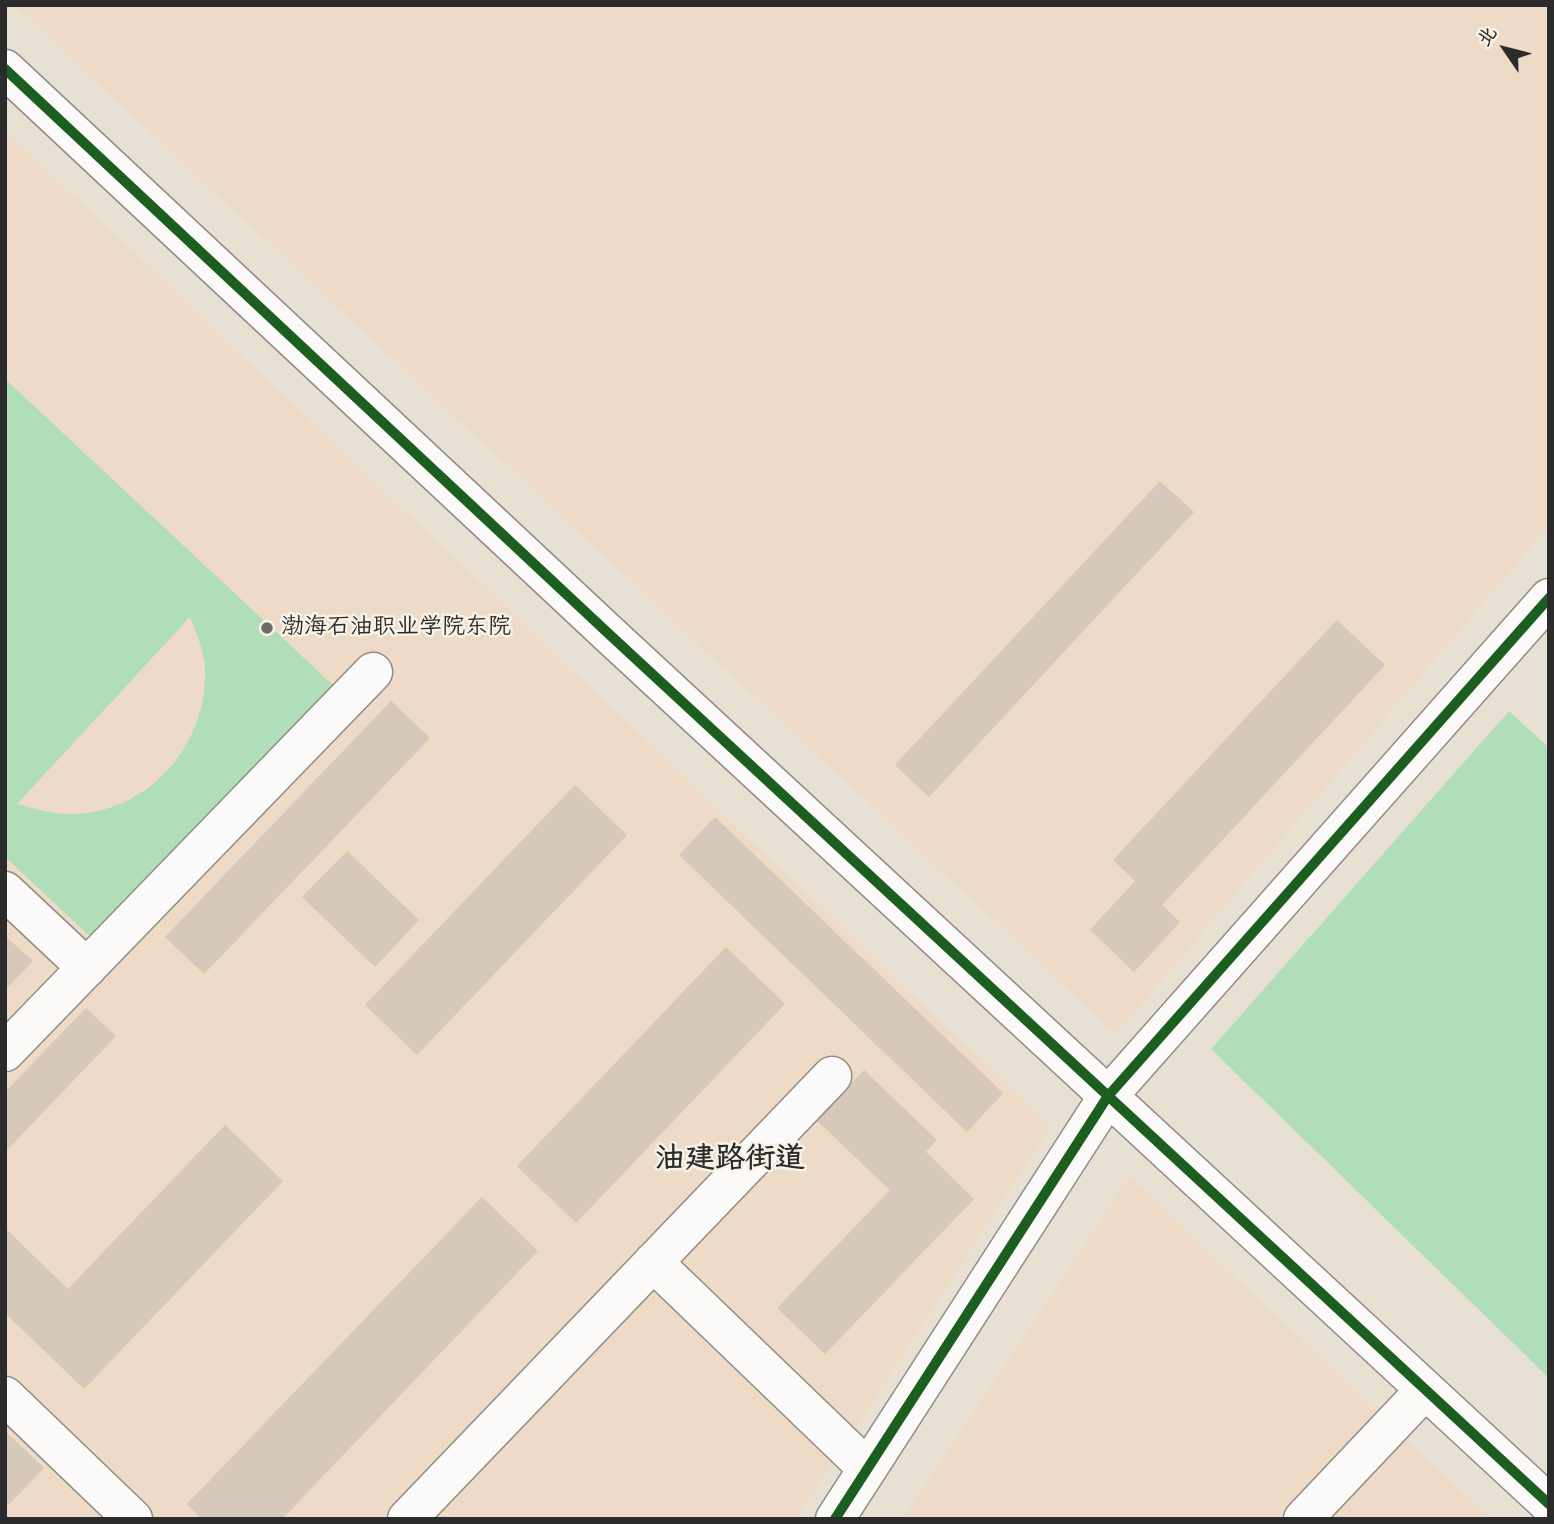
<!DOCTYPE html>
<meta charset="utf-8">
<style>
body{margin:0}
#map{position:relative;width:1554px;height:1524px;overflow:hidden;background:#e8e1d3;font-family:Mynerve,"LXGW WenKai TC",sans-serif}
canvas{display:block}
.frame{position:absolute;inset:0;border:7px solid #2b2b2b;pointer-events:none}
.north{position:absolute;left:1470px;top:14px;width:70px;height:70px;-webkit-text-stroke:5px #f7f3e8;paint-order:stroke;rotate:305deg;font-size:19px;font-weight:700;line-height:28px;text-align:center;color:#2b2b2b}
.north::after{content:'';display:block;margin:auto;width:24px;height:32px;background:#2b2b2b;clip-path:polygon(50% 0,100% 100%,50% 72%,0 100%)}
</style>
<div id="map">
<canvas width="1554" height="1524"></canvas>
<div class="frame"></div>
<div class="north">北</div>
</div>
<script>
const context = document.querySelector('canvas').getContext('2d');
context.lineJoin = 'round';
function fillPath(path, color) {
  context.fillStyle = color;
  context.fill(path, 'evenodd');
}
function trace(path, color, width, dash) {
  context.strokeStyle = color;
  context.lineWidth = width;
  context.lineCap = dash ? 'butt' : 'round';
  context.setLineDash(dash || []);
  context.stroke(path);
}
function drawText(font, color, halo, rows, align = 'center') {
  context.font = font + ' Mynerve,"LXGW WenKai TC",sans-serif';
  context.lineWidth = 5;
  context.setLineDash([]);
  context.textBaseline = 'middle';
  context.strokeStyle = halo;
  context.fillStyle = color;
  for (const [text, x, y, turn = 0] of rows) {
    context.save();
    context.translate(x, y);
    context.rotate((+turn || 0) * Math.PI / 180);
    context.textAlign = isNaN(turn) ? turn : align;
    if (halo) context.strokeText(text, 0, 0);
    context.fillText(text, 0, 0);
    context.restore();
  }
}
fillPath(new Path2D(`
 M14 5H1549V526L1116 1034Z
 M5 130 1051 1126 797 1519H5Z
 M1129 1176 1490 1519H903Z`), '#eddac7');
fillPath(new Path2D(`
 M5 379 335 687 92 938 5 857ZM190 617C197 634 204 651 205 669 208 747 145 817 65 814 48 813 33 808 17 804Z
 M1509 711 1549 748V1378L1211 1049Z`), '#b0deb8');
fillPath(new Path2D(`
 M1160 481 1194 512 929 797 895 765Z
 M1337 620 1385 665 1162 905 1180 922 1134 972 1090 930 1135 881 1113 860Z
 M391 701 430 738 204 974 165 937Z
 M575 785 627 835 417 1055 365 1005Z
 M715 817 1003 1093 967 1132 679 855Z
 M347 851 419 920 375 967 302 897Z
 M5 936 33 961 5 990Z
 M726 947 785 1004 576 1223 517 1166Z
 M86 1008 116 1036 5 1152V1092Z
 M864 1070 937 1140 926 1152 974 1199 825 1354 777 1308 890 1190 816 1120Z
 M225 1125 283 1181 84 1389 5 1313V1228L68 1289Z
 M482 1197 538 1251 282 1519H202L187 1504Z
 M5 1431 44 1468 5 1508Z`), '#d6c8bb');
const minor = new Path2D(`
 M5 69 610 635 1549 1504
 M5 891 87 968
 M5 1052 373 672
 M653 1262 867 1468
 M5 1396 133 1519
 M407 1519 832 1076
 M835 1519 1108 1096 1549 598
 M1303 1519 1425 1390`);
trace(minor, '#8f8c85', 41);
trace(minor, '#fcfaf8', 38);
trace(new Path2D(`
 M5 69 610 635 1549 1504
 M835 1519 1108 1096 1549 598`), '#1b5e20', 10);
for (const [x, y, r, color] of [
 [267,628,7,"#6d6b66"]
]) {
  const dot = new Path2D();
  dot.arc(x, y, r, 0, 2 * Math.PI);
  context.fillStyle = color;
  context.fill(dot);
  trace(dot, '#f7f3e8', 2.5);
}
drawText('23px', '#2b2b2b', '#f7f3e8', [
 ["渤海石油职业学院东院",281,628]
], 'left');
drawText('bold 30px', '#2b2b2b', '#f7f3e8', [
 ["油建路街道",730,1161]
]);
</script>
